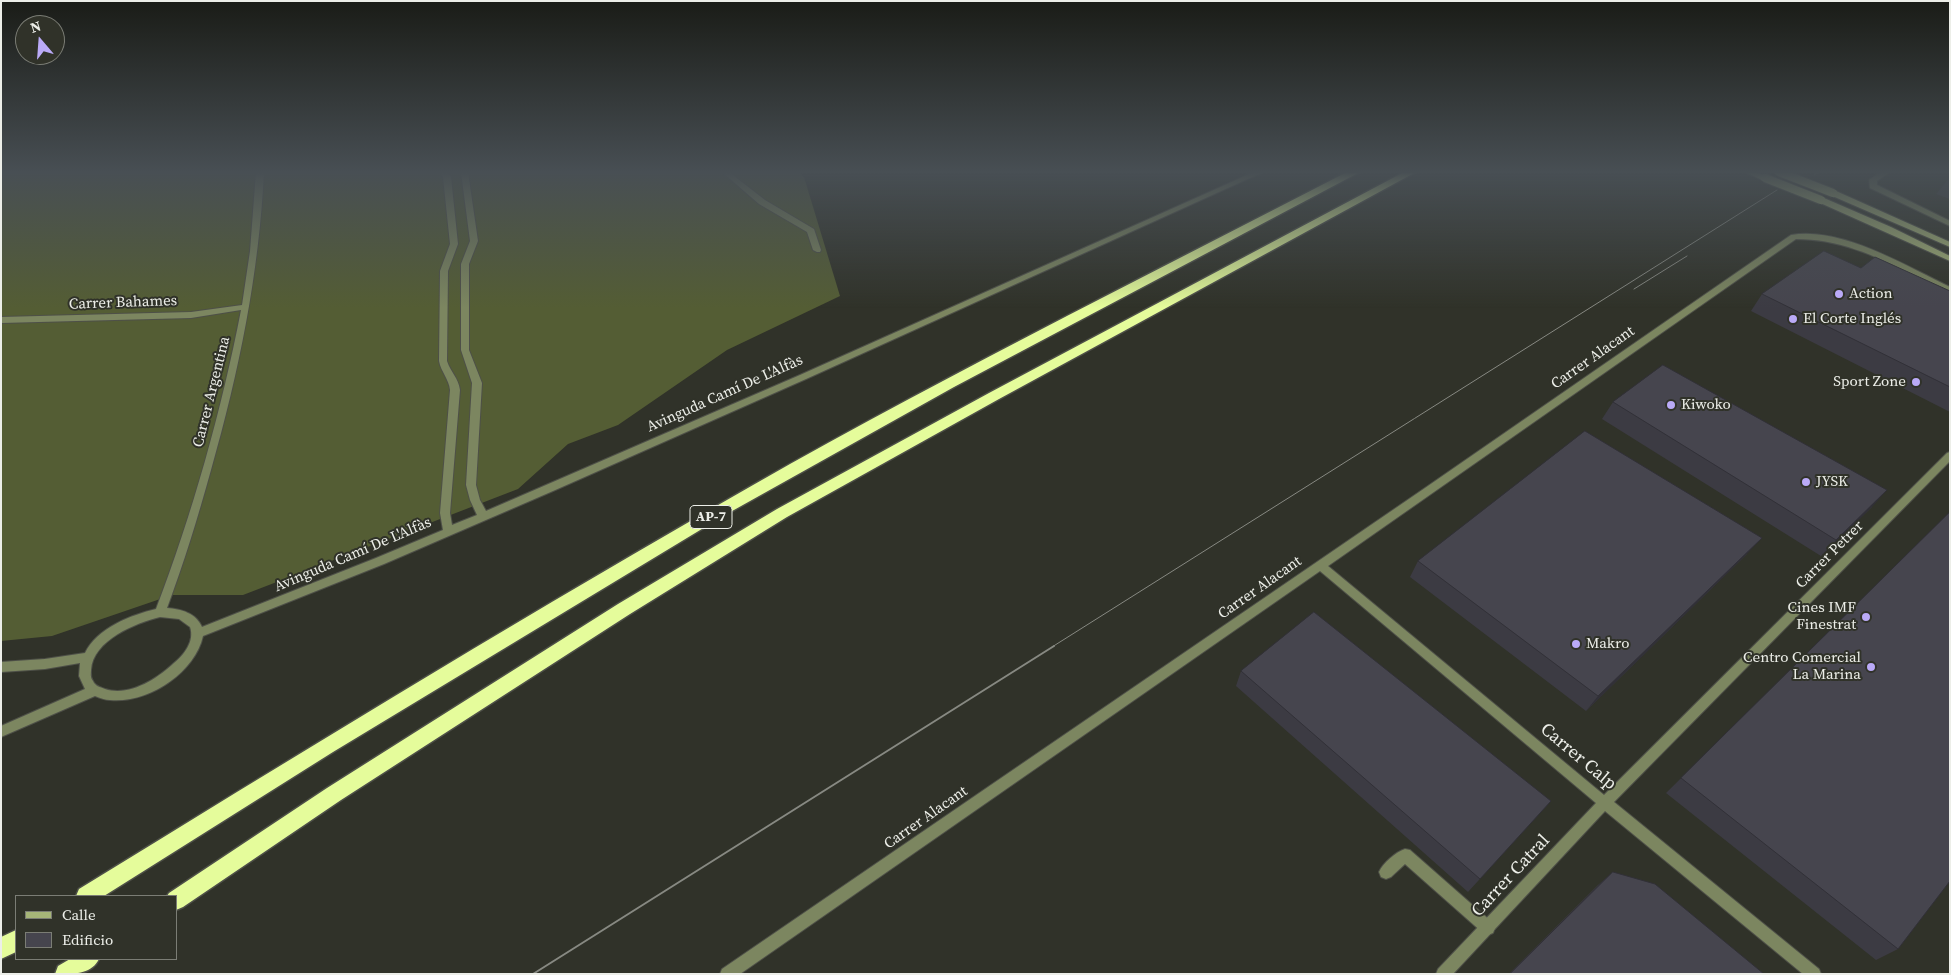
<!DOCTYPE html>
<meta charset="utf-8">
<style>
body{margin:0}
#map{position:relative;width:1951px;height:975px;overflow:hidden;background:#303229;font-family:"Source Serif 4",serif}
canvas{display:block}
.frame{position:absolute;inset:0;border:2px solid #eceee8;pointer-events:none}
.legend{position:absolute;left:15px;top:895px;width:162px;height:65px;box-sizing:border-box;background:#303229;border:1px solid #7b7d75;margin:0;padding:6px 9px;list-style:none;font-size:15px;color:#eceee8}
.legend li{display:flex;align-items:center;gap:10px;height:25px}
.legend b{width:25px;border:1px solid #7b7d75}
.north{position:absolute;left:15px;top:15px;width:50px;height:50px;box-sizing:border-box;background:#303229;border:1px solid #7b7d75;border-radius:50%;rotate:342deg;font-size:14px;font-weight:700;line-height:20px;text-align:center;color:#eceee8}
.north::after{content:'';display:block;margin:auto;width:18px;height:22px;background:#baaaf7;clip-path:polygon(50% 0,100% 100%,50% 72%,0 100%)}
</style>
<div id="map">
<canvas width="1951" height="975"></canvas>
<div class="frame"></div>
<ul class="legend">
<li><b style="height:6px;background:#a6b578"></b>Calle</li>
<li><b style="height:14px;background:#46454e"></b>Edificio</li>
</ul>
<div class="north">N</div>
</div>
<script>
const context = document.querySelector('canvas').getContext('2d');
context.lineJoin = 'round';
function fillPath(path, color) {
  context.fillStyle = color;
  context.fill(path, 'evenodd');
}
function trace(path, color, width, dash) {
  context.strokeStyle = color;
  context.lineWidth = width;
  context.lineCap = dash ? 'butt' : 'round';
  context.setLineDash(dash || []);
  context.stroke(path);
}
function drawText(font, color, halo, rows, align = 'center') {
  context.font = font + ' "Source Serif 4",serif';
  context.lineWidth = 4;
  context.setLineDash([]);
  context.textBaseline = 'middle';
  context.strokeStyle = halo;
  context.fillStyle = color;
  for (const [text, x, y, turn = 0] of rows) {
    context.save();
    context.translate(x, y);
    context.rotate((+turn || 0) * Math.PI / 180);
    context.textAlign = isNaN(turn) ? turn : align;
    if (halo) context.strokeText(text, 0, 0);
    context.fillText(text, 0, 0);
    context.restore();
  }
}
fillPath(new Path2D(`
 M1 172H799L804 177 840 296 727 350 618 425 568 444 518 489 243 595H172L52 636 1 641Z`), '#545d34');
const service = new Path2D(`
 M1405 849 1410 850 1493 923 1495 928 1493 933 1488 935 1483 933 1405 864 1391 877 1386 879 1381 877 1379 872C1383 863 1396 852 1405 849Z`);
const minor = new Path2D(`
 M256 172H264C259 274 239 372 211 470 198 517 184 563 167 608 181 609 196 613 202 627L376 558 443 530 440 513 450 390C449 379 441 372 439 361L440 271 450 244 443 177 440 172H447L451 177 458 244 448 271 447 361C451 373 458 377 460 390L450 513 452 525 477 515 470 500 466 485 472 383 461 350V264L470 241 461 172H468L478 241 469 264V350L482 383 476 485 480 500 486 511 800 375 1254 172H1263L806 379 553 491 384 564 203 636C195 673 147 704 110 700 105 700 100 698 95 696L1 737V726L85 689 79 676 80 663 45 669 1 672V662L45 659 85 653C97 628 131 615 156 609 192 515 222 409 241 310L191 318 1 323V317L191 312 242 305 250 251ZM160 617 179 619 190 627C195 641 184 655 174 663 157 679 129 697 105 689 100 687 95 686 93 681 90 677 91 674 91 670 93 640 136 623 160 617Z
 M722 172H729L765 200 814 229 821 250 820 252H817L813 250 807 232 759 204Z
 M1881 172H1889L1877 181V185L1950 221V226L1870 188 1869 180Z
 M1791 235C1841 226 1906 266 1950 287V293C1936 288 1924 280 1911 274 1874 255 1838 239 1796 239L1328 566 1604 795 1947 453 1950 452V461L1614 802 1819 969 1821 974H1803L1605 811 1453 974H1436L1438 969 1596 803 1320 571 740 974H720L722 969 1425 488Z`);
const secondary = new Path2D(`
 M1745 172H1755L1769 178 1765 180H1762Z
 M1830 191H1836L1950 242V247L1830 195Z
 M1818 198H1824L1891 227 1950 256V261L1818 202Z`);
const motorway = new Path2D(`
 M1347 172H1360L954 387 725 515 333 752 104 896H76L79 889C289 760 499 631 713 508 920 388 1135 282 1347 172Z
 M1404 172H1416L999 399 787 517 630 614 341 800 183 907 176 910V896H167L169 893 327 788 618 604 777 509 989 393Z
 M16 930V952L1 959V937Z
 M70 959H99C91 975 73 974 55 974L58 966Z`);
trace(service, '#4e5048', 2);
trace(minor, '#4e5048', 2);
trace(secondary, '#4e5048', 2);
trace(motorway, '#4e5048', 3);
fillPath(service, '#7c8660');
fillPath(minor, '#7c8660');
fillPath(secondary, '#a6b578');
fillPath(motorway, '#e5fc9b');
trace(new Path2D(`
 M1814 175 1819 172
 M1634 289 1687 256
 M1052 647 1777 190`), '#878982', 1);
trace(new Path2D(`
 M533 974 1054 646`), '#878982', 2);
const secondaryBridge = new Path2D(`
 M1779 172 1833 193
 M1765 178 1821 200`);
trace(secondaryBridge, '#4e5048', 10, []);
trace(secondaryBridge, '#a6b578', 8);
fillPath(new Path2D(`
 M1950 177V199L1936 194Z
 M1861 268 1950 291V412L1751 311 1762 294Z
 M1613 402 1872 507 1821 556 1602 419Z
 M1950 512V881L1898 949 1876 960 1666 793Z
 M1747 554 1586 711 1410 577 1418 561Z
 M1241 671 1551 801 1468 892 1236 686Z
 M1613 872 1764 974H1509L1598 885Z`), '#3c3b43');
fillPath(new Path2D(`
 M1887 490 1872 507 1821 556 1836 540Z
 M1762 538 1747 554 1586 711 1598 696Z`), '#313037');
const building = new Path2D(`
 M1824 251 1861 268 1875 257 1950 291V387L1762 294Z
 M1663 365 1887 490 1836 540 1613 402Z
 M1585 431 1762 538 1598 696 1418 561Z
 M1950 512V881L1898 949 1681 778Z
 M1314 612 1551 801 1480 879 1241 671Z
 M1613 872 1655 884 1764 974H1510Z`);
fillPath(building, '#46454e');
trace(building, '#313037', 1);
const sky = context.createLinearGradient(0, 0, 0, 308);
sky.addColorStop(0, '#1a1c17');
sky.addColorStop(0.56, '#484f54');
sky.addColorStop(1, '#484f5400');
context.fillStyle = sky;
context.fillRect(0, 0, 1951, 308);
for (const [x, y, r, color] of [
 [1839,294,5,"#baaaf7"],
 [1793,319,5,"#baaaf7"],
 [1916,382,5,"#baaaf7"],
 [1671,405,5,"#baaaf7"],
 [1806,482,5,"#baaaf7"],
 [1866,617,5,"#baaaf7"],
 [1576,644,5,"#baaaf7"],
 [1871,667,5,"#baaaf7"]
]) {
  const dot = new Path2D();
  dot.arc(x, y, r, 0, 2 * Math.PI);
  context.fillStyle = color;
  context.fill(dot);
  trace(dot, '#303229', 2);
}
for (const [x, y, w] of [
 [711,517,42]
]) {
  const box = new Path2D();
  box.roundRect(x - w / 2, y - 11.5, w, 23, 4);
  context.fillStyle = '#303229';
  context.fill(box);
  trace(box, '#eceee8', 1);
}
drawText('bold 14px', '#eceee8', null, [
 ["AP-7",711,517]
]);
drawText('15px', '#eceee8', '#303229', [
 ["Action",1849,294],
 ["El Corte Inglés",1803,319],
 ["Sport Zone",1906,382,"right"],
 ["Kiwoko",1681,405],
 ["JYSK",1816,482],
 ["Cines IMF",1856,608,"right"],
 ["Finestrat",1856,625,"right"],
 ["Makro",1586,644],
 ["Centro Comercial",1861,658,"right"],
 ["La Marina",1861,675,"right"]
], 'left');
drawText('15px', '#eceee8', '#303229', [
 ["Carrer Bahames",123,303,-2],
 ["Carrer Alacant",1593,358,-35],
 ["Carrer Argentina",212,392,-76],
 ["Avinguda Camí De L'Alfàs",725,394,-24],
 ["Avinguda Camí De L'Alfàs",353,555,-23],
 ["Carrer Petrer",1830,555,-45],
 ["Carrer Alacant",1260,588,-35],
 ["Carrer Alacant",926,818,-35]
]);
drawText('18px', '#eceee8', '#303229', [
 ["Carrer Calp",1578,757,40],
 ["Carrer Catral",1511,876,-47]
]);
</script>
